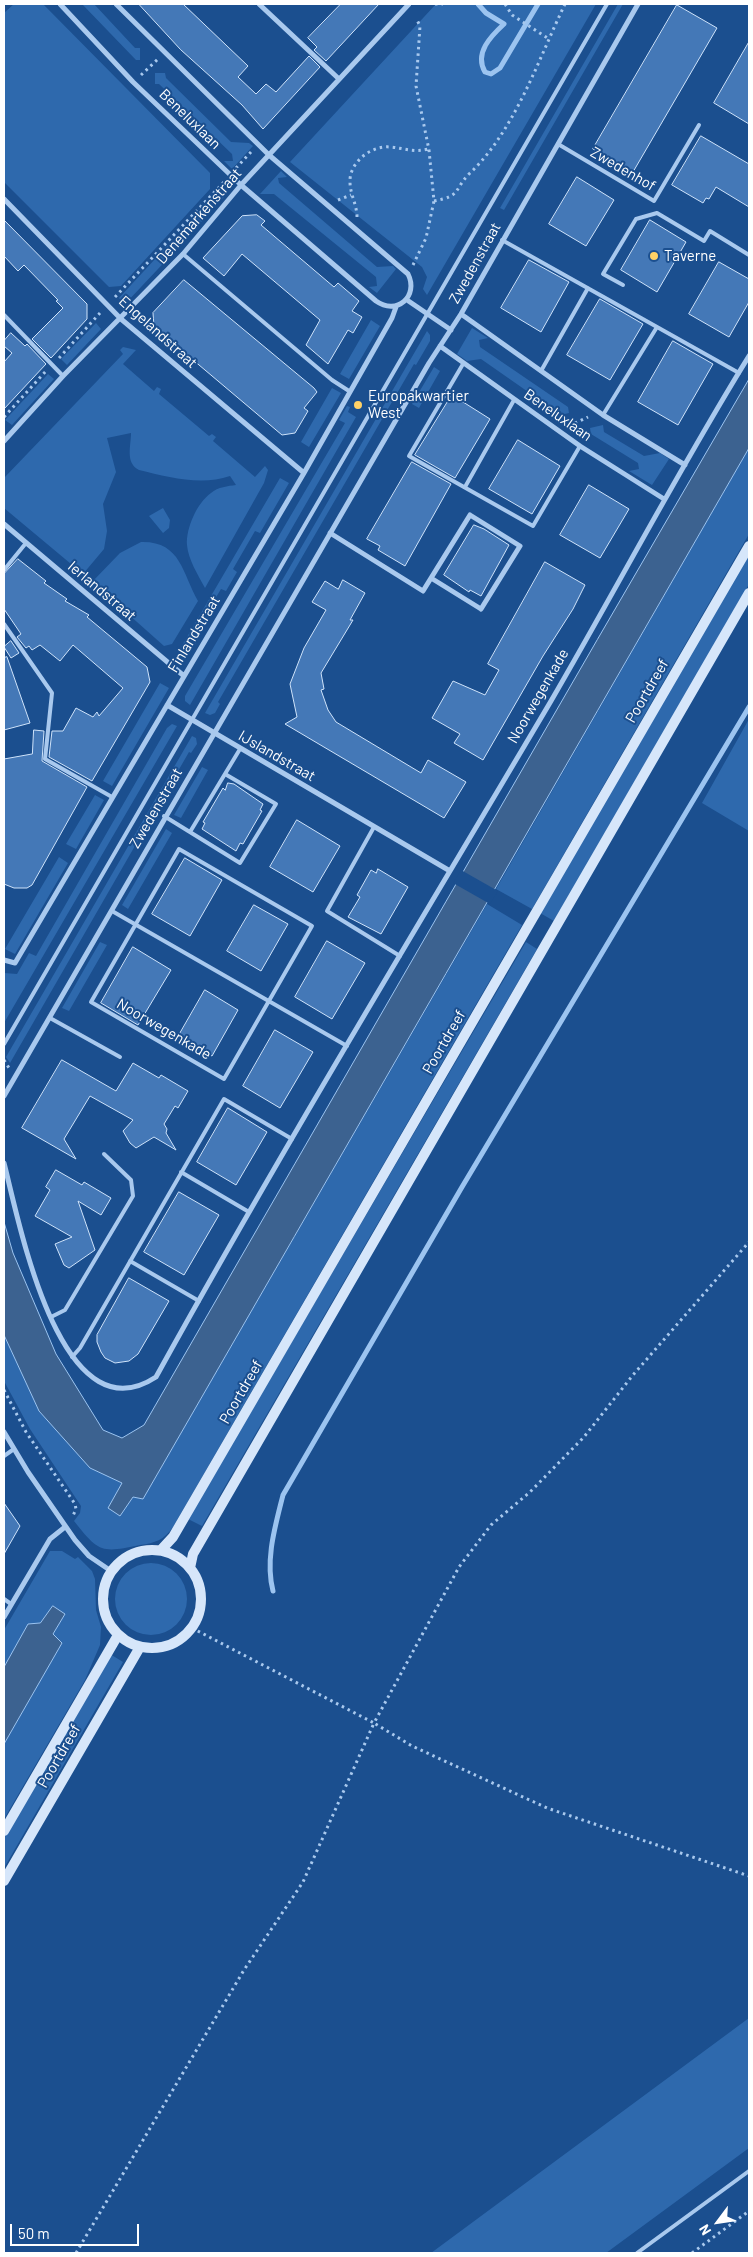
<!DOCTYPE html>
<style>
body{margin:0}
#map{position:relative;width:753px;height:2257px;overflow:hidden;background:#1b4f8f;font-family:Barlow,sans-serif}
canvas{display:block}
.frame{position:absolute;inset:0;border:5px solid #fff;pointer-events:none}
.north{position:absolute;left:693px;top:2197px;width:50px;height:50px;-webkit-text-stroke:4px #1b4f8f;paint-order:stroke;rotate:239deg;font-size:14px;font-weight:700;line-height:20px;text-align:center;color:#fff}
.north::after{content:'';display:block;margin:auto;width:18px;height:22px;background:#fff;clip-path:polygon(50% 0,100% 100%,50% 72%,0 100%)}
.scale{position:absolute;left:10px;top:2224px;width:129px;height:22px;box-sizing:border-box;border:2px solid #fff;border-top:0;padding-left:6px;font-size:15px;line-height:18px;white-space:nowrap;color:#fff;-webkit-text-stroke:4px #1b4f8f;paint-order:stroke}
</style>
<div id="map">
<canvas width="753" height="2257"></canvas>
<div class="frame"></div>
<div class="north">N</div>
<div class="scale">50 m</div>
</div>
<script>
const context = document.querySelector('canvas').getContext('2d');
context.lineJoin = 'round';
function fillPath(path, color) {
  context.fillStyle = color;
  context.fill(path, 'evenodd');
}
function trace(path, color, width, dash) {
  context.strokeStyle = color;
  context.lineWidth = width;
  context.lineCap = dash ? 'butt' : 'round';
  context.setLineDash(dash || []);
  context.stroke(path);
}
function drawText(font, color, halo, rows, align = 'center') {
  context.font = font + ' Barlow,sans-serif';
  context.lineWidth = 4;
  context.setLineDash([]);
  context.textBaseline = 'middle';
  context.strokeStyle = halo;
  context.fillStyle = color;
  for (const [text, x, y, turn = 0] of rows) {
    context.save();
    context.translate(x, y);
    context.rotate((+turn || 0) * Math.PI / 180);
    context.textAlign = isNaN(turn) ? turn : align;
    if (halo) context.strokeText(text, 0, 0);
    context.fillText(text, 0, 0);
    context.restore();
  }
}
fillPath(new Path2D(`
 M14 4H43L210 173V189L121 286 109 287 4 182V13Z
 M82 4H94L135 48H140V60H136Z
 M436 4H596L427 295 423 289 427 277 422 267 290 162Z
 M618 4H623L504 210 500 208Z
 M155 73H165L166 78 231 142 249 143 253 146 232 169 224 161H233L232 154 159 84H155Z
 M281 171 287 177 278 178 279 183 377 267 393 266 396 269 377 293 369 287 377 286 376 277 274 194H260Z
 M218 192 224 197 184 241 178 235Z
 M168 245 174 252 125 304 119 298Z
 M371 320 380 326 349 379 340 374Z
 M96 323 101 329 67 365 61 359Z
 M472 328 488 338 479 340 480 347 568 407 569 413 555 416 554 410 481 359 467 361 457 354Z
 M427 331 430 335V341L416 365 414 364 218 702 220 704 215 713 210 715 205 713Z
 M123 347 136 350 123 364 154 391 157 387 161 389 159 394 209 436 212 434 216 437 213 441 255 477 265 466 268 470 264 483 205 588C198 575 188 559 187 545 186 528 197 503 211 493 218 487 228 486 236 485L230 476C201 486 168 477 139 470 125 463 131 446 131 433L107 438 116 472 103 504 107 531 104 549 83 574 4 508V478L123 354 120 350Z
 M434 367 440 371 419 408 412 404Z
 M48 374 54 379 12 425 5 420Z
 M332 388 341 393 309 447 301 442Z
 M347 406 350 407 348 412 356 417 190 705 185 701V696L345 423 339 420Z
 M603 425 604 432 644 456 660 453 669 459 652 485 629 471 639 469 638 463 591 434 590 428Z
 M749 448V534L532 909 496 889Z
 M280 478 289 483 260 533 255 531 233 569 237 572 226 591 221 589 197 629 202 632 189 655 180 649Z
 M163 508 170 520 169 528 163 533 149 516Z
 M141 542C181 541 182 573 198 601L172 644 164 646 92 582 120 553Z
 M749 553V584L554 921 540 913Z
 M160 683 169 688 112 786 103 781Z
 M749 719V831L702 803Z
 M172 724 177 726 4 1023V973L17 974 29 953 36 956 167 728Z
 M192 736 196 738 197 744 191 753 189 752 10 1063 6 1057Z
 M202 767 208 770 181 818 174 815Z
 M95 795 104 800 76 849 66 844Z
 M166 829 172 833 128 909 122 905Z
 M59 857 68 863 15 954 5 949Z
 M487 904 522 925 173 1527C164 1540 155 1543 140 1545 102 1553 99 1553 74 1521L80 1513 81 1506 30 1429 4 1381V1335L39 1411 90 1468 122 1483 120 1516 133 1497 143 1499Z
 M100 942 107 945 69 1011 62 1008Z
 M526 942 537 949 202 1526 188 1519Z
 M50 1551H62L75 1559 78 1557 92 1571 95 1579 96 1610 101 1627 100 1645 85 1680 4 1819V1744L62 1643 53 1634 65 1614 53 1606 40 1623 28 1624 4 1667V1630Z
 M115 1599a36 36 0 1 1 72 0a36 36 0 1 1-72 0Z
 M110 1654 123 1662 4 1868V1837Z
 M749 2018V2148L606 2253H431Z`), '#2e69ad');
const water = new Path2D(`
 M749 379V448L143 1499 133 1497 120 1516 108 1508 122 1483 90 1468 39 1411 4 1335V1222L13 1253 56 1354 103 1430 122 1438 144 1425C346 1076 546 726 749 379Z
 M53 1606 65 1614 53 1634 62 1643 4 1744V1667L28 1624 40 1623Z`);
fillPath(water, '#3c6290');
trace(water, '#9cc4f0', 1);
fillPath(new Path2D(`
 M461 870 498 891 490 904 453 883Z`), '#1b4f8f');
trace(new Path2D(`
 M478 4 486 13 504 24C491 36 474 53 485 72L491 74 500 68 538 4
 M273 1591C265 1560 275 1527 283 1495L462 1187 749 707`), '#9cc4f0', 5);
const building = new Path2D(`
 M139 4H183L248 66 238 77 256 94 266 84 276 92 309 56 320 67 263 129 242 105 181 50Z
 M341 4H379L326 61 314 50 317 47 308 38Z
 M677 5 717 28 633 172 626 168 624 172 604 161 607 157 593 149Z
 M749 42V124L714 103Z
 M701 136 749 164V207L716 187 709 199 706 198 703 203 672 185Z
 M577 177 614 200 586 246 549 224Z
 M257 215 265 221 261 225 334 287 338 283 359 301 352 311 362 317 353 333 348 330 328 364 306 345 320 320 242 254 224 276 203 258 242 216Z
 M4 220 87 304V319L51 358 32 339 63 308 56 301 58 300 24 265 18 271 4 256Z
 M650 220 686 242 657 292 621 270Z
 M529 260 569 282 541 332 501 308Z
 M719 262 749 279V302L729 337 689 314Z
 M184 280 314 388 317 392 304 408 308 411 295 433 282 435 154 327 153 313Z
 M600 299 643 324 610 380 567 355Z
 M11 333 25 346 27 344 46 364 4 409V362L12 353 4 346V341Z
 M673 341 713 364 678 425 638 402Z
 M452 395 490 419 455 478 415 455Z
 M518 440 560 466 532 514 489 489Z
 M412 462 451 484 405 566 378 550 380 546 367 539Z
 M589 485 629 509 600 558 560 535Z
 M474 525 484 529 509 545 481 596 470 590 469 592 444 575Z
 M18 559 46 581 44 583 67 599 65 601 89 615 87 617 147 667 150 682 92 781 49 757 52 731H63L76 708 93 717 97 712 99 716 123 688 73 645 60 661 40 645 32 650 29 646 26 648 17 637 21 634 4 609V574Z
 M545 562 585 585 573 609 543 656 483 760 454 743 460 734 432 718 453 681 485 695 499 670 488 664Z
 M343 580 365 593 350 620H353L321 673 324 689 321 690 328 710 336 722 421 773 428 760 466 782 444 818 285 724 297 717 290 684 304 648 326 610 312 602 325 581 338 589Z
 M11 641 19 653 11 658 4 647Z
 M7 657 30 723 4 730V658Z
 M34 730 44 731 42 761 87 787 32 885 27 888H14L4 884V759L32 754Z
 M228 783 234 784 263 804 260 810 262 811 243 844 240 843 236 851 202 829 205 823 203 822 223 788 225 790Z
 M297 820 340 846 313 892 270 867Z
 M185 858 222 880 190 936 152 914Z
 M378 869 408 887 381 934 348 917 360 897 357 895 371 870 376 873Z
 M254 905 288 924 261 971 227 951Z
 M327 941 365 963 332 1019 295 997Z
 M133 947 171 970 138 1025 101 1003Z
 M205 990 238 1010 212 1056 178 1037Z
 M275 1030 313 1052 280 1108 243 1086Z
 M62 1060 116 1091 133 1063 159 1078 161 1075 188 1091 178 1108 175 1106 164 1124 167 1129 166 1133 176 1150 154 1137 136 1148 130 1143 123 1131 133 1120 90 1096 64 1139 76 1159 22 1128Z
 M228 1108 267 1132 236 1185 197 1162Z
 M56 1170 82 1185 84 1182 111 1198 101 1215 78 1201 95 1250 69 1268 64 1265 55 1244 72 1237 35 1216 50 1190 46 1187Z
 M179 1192 219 1215 184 1275 144 1252Z
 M129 1278 169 1301 138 1354 129 1361 115 1363 105 1358 101 1352 97 1342V1335Z
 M4 1503 20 1526 4 1554Z`);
fillPath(building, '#4478b7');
trace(building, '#cfe3fa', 1);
trace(new Path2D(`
 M435 4H443
 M505 4 512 15 549 39
 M141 75 158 59
 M236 168 251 152
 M338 200 351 195
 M434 201C462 196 454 189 469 174 515 131 538 60 565 4
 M357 217C357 205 350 194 350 182 349 163 371 145 390 147 404 148 414 153 428 149
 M413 265 426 238 434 201 429 150 416 86 420 26 417 20
 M115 297 224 182
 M59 358 100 313
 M4 417 46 371
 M569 426 588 417
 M4 1060 9 1068
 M4 1390 26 1432 75 1504 76 1509 72 1518
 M192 1628 374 1723 459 1567 491 1525 530 1492 584 1437 633 1375 749 1242
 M76 2253 244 1970 303 1882 374 1723 412 1746 547 1808 749 1876
 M692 2253 749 2211`), '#a9c9ee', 3, [2.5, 4]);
trace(new Path2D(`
 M558 144 654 201 699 125
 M502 240 739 373
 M183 254 332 380 349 391
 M623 285 603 274 636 219 657 213 704 241 710 231 749 255
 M4 315 63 376
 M463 364 409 456 533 526 580 446
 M541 371 588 288
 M603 415 657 327
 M465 487 514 400
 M4 570 26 543
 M4 624 52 693 45 759 112 797
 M164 816 240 863 276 804 225 774
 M374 827 327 911 400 956
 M190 832 240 749
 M179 849 312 926 224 1079 91 1002Z
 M112 911 347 1046
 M50 1018 120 1057
 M4 1044 607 4
 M181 1172 249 1212
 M130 1261 199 1301
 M51 1317 65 1310 133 1196 131 1180 104 1154
 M72 1357 80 1348 224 1099 292 1139
 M4 1456 14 1449
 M4 1599 11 1604
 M637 2253 749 2171`), '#a9c9ee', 4);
trace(new Path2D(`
 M60 4 133 82 241 185 376 301C397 316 419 296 408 274L269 155 116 4
 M259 4 339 79
 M4 199 121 319 304 473
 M407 300 451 330
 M461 314 603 415 685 465
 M440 346 580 446 664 499
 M4 441 63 376 183 254 241 185 409 4
 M4 524 184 676
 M330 533 423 591 470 515 520 546 481 609 431 578
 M167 705 450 871
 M4 960 15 963 304 473 392 318 396 307
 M4 1096 429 363 461 314 638 4
 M4 1163C19 1221 60 1440 156 1377 282 1149 418 926 551 701 618 586 679 469 749 356
 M4 1432 28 1472 75 1540 89 1556 111 1571
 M4 1617 50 1539 65 1527`), '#a9c9ee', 5);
trace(new Path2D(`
 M103 1599a49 49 0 1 1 98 0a49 49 0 1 1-98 0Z
 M161 1550 173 1537 749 546
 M190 1568 193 1554 749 593
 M4 1831 118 1635
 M4 1881 140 1647`), '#d6e6fa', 10);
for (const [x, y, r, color] of [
 [654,256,5,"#ffd166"],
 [358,405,5,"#ffd166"]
]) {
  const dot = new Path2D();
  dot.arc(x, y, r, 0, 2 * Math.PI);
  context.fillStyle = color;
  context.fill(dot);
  trace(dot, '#1b4f8f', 2);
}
drawText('15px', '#fff', '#1b4f8f', [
 ["Beneluxlaan",190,119,44],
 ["Zwedenhof",623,169,30],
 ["Denemarkenstraat",199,216,-49],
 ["Zwedenstraat",475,263,-61],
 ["Engelandstraat",158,332,42],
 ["Beneluxlaan",558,415,35],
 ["Ierlandstraat",102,591,40],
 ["Finlandstraat",194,634,-59],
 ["Poortdreef",647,691,-60],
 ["Noorwegenkade",538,696,-60],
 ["IJslandstraat",277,756,30],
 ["Zwedenstraat",156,808,-60],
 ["Noorwegenkade",164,1029,30],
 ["Poortdreef",444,1042,-60],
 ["Poortdreef",241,1392,-60],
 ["Poortdreef",59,1756,-60]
]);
drawText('15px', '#fff', '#1b4f8f', [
 ["Taverne",664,256],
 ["Europakwartier",368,396],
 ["West",368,413]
], 'left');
</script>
